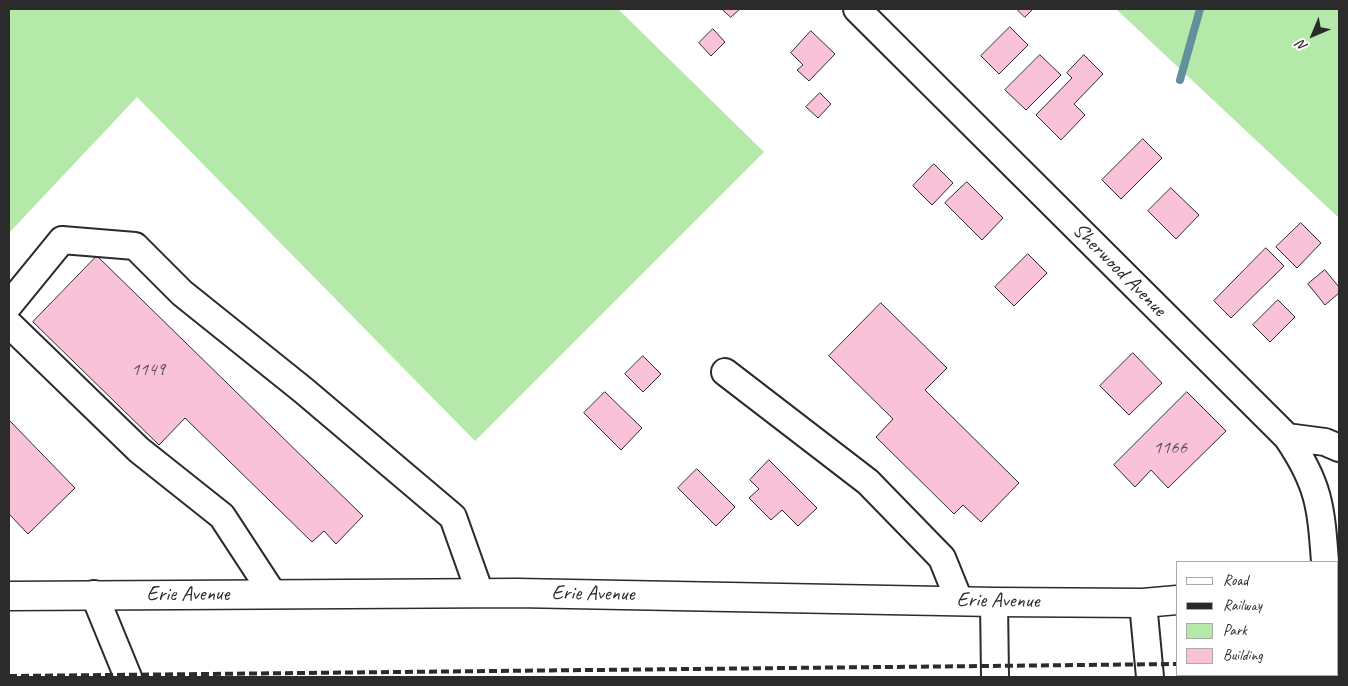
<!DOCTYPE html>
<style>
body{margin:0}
#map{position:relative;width:1348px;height:686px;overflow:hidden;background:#fff;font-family:Caveat,sans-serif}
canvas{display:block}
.frame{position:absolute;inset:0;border:10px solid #2b2b2b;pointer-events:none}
.legend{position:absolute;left:1176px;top:561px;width:162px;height:115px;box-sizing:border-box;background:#fff;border:1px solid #aaa;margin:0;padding:6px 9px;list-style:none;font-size:15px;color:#2b2b2b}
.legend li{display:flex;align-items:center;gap:10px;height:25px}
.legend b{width:25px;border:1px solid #aaa}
.north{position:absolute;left:1288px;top:10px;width:50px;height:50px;-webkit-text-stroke:4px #fff;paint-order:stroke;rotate:225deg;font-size:14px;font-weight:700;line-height:20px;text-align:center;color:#2b2b2b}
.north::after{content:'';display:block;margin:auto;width:18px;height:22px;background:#2b2b2b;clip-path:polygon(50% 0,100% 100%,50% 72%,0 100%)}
</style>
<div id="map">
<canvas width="1348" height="686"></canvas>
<div class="frame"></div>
<ul class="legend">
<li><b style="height:6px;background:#fff"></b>Road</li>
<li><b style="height:6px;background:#2b2b2b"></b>Railway</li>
<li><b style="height:14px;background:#b5e9a9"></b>Park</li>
<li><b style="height:14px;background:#f9c2d9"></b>Building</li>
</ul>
<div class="north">N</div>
</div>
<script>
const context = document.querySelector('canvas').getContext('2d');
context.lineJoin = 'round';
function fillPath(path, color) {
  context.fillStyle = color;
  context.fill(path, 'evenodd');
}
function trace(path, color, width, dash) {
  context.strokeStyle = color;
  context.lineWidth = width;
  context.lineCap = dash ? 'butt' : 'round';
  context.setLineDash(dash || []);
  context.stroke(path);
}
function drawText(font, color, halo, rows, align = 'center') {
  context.font = font + ' Caveat,sans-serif';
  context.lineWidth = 4;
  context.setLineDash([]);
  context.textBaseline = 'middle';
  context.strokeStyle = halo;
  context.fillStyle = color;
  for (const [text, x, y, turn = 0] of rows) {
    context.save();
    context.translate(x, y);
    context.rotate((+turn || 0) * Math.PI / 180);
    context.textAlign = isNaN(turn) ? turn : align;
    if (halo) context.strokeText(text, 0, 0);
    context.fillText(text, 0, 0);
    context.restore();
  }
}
fillPath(new Path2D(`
 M9 9H618L764 152 475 441 137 97 9 233Z
 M1116 9H1339V218Z`), '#b5e9a9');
trace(new Path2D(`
 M1180 80 1200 9`), '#62909b', 8);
const building = new Path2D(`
 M722 9H740L731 17Z
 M1017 9H1033L1025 17Z
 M1010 27 1028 45 999 74 981 56Z
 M713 29 725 42 711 56 699 43Z
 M811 31 835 54 809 81 797 70 803 65 791 53Z
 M1040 55 1061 75 1026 110 1005 90Z
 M1084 55 1103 74 1074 104 1085 115 1061 140 1036 115 1072 78 1067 73Z
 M820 93 831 104 818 118 806 107Z
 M1143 139 1162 158 1121 199 1102 180Z
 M934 164 953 183 932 205 913 186Z
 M967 182 1003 218 982 240 945 203Z
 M1171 188 1199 215 1176 239 1148 211Z
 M1301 223 1321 243 1297 268 1276 247Z
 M1266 248 1284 266 1231 318 1214 301Z
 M1028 254 1047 273 1014 306 995 287Z
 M97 256 363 516 336 544 324 531 312 542 185 418 159 445 33 322Z
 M1325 270 1339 287V293L1325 305 1308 284Z
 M1278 300 1295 317 1270 342 1253 325Z
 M881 303 947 368 925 390 1019 483 981 522 963 505 954 514 876 437 893 419 829 356Z
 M1133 353 1162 383 1129 415 1100 386Z
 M643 356 661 374 643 392 625 374Z
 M605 392 642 428 621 450 584 413Z
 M1187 392 1226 431 1168 488 1151 470 1135 487 1114 465Z
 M9 420 75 488 28 534 9 514Z
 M769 460 817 508 798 526 782 510 771 520 749 498 759 489 750 480Z
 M697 469 735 507 716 526 678 488Z`);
fillPath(building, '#f9c2d9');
trace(building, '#2b2b2b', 1);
const minor = new Path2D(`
 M857 9 1287 437C1319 484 1321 506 1325 562
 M9 305 62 240 135 246 182 293 303 390 453 517 480 593
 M9 324 139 450 222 516 273 594
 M725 372 868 482 942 558 959 600
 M1287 437 1325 442 1339 448
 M94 594 128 677
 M994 602 995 677
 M1143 603 1150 677`);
const major = new Path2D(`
 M1337 591H1339
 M9 596 517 593 994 602 1143 603 1177 600`);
trace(minor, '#2b2b2b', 30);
trace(major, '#2b2b2b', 31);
trace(minor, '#fff', 26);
trace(major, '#fff', 28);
trace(new Path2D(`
 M1337 662H1339
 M9 676 1177 664`), '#2b2b2b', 4, [8, 4]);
drawText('19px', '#5e5156', null, [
 ["1149",148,370],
 ["1166",1170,448]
]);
drawText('21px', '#2b2b2b', '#fff', [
 ["Sherwood Avenue",1119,270,45],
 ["Erie Avenue",188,594],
 ["Erie Avenue",593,594,1],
 ["Erie Avenue",998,601,1]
]);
</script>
